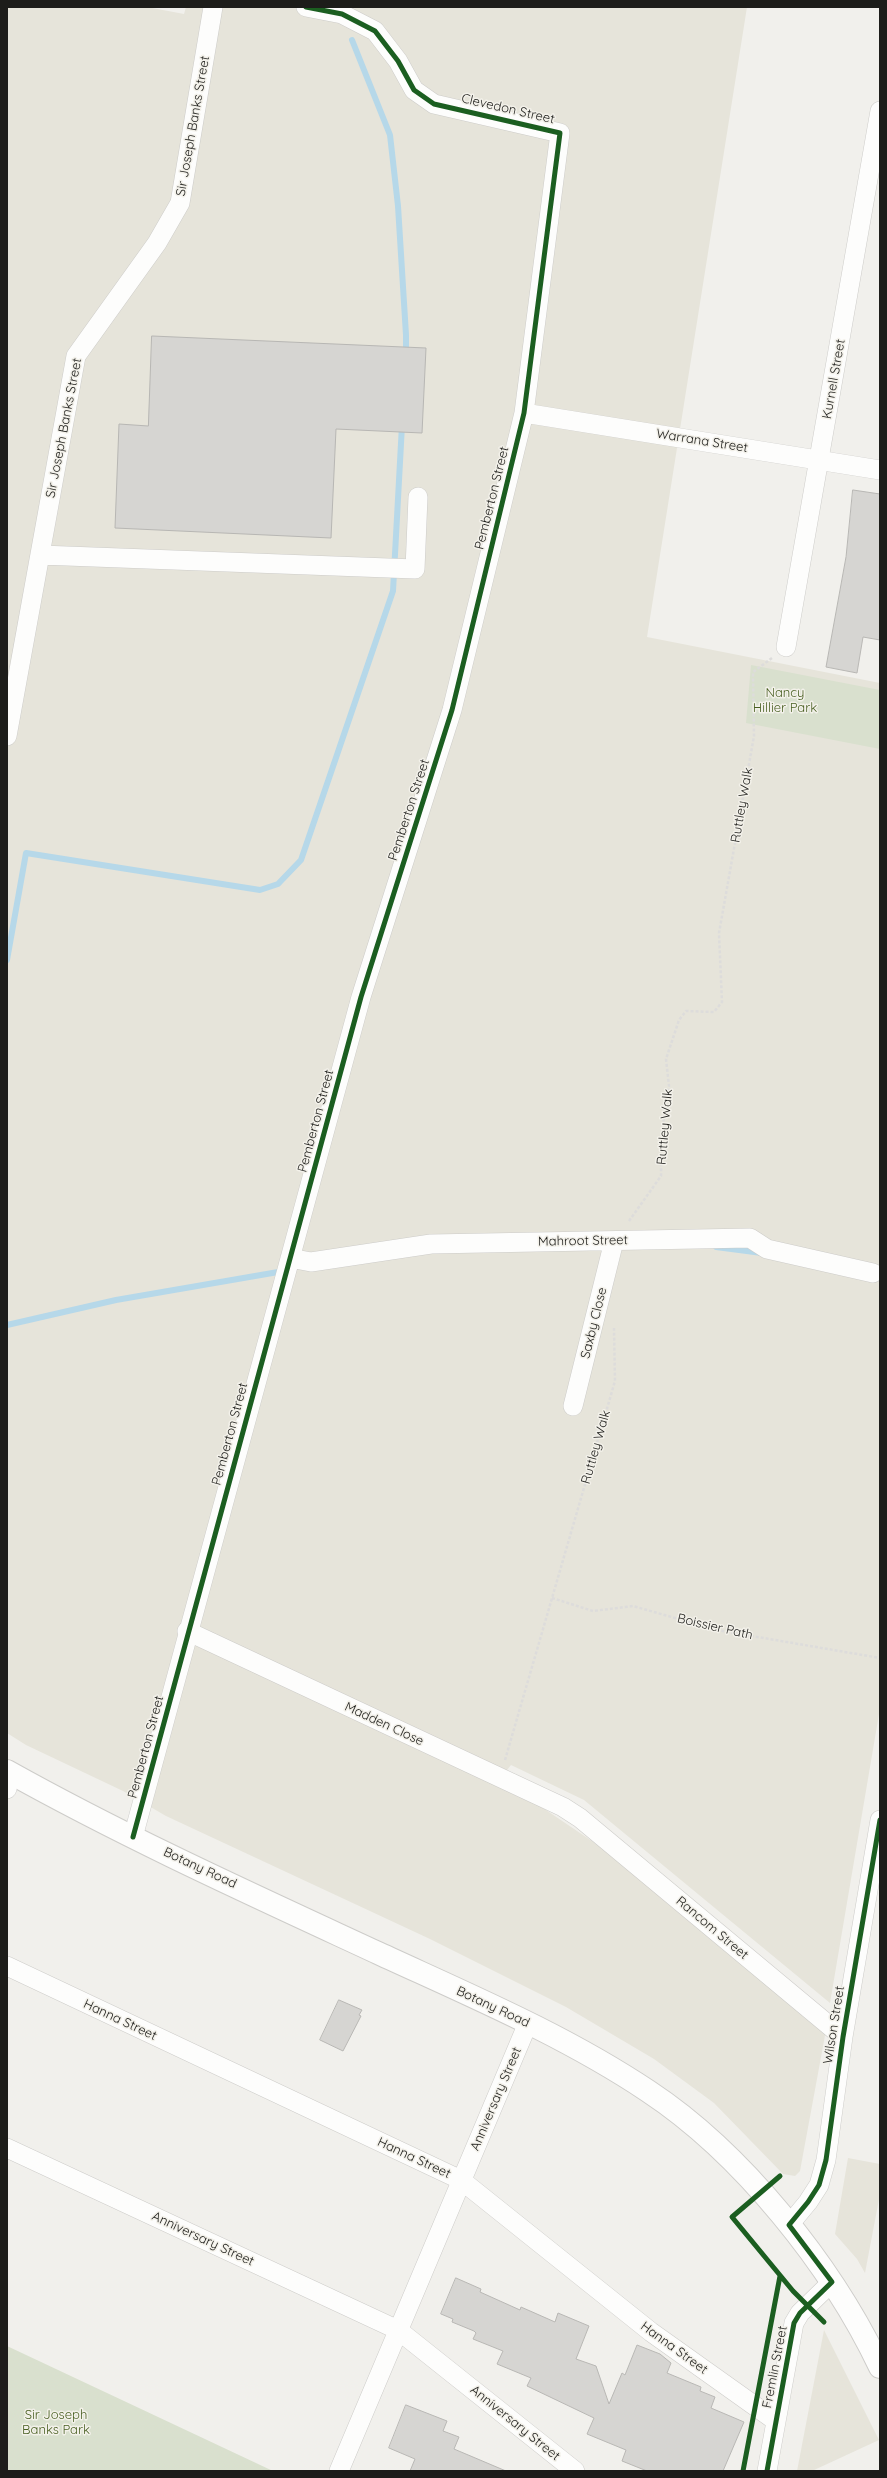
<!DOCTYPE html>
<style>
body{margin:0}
#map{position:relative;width:887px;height:2478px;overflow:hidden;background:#f1f0ec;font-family:Quicksand,sans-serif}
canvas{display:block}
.frame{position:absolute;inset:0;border:8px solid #1d1d1a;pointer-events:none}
</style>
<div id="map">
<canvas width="887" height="2478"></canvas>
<div class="frame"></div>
</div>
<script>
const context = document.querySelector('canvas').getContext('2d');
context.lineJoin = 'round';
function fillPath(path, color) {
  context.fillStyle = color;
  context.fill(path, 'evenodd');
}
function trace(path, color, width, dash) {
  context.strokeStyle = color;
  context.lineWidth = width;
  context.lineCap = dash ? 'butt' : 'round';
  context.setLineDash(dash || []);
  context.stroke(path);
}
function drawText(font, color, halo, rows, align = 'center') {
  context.font = font + ' Quicksand,sans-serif';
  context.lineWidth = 3;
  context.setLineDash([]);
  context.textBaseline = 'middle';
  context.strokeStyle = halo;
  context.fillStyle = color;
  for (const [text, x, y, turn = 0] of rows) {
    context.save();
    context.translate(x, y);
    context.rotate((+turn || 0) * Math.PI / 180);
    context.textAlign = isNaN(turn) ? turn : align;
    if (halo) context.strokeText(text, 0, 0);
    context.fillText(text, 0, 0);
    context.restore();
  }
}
fillPath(new Path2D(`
 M7 7H147L184 14 186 7H747L647 637 880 683V1708L830 2003 584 1800 511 1765 495 1785 537 1804 617 1858 826 2030 800 2171 795 2176 783 2174 714 2103 654 2059 566 2007 430 1939 166 1816 123 1791 26 1745 7 1733Z
 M848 2158 880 2164V2194L865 2273 857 2259 835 2234Z
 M824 2330 879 2440 812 2471H797Z`), '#e6e4da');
fillPath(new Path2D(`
 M751 665 880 690V749L746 723Z
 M7 2346 273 2471H7Z`), '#d9e0ce');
trace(new Path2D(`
 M352 40 390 135 398 206 406 335V354
 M7 960 26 853 260 890 278 884 301 860 393 591 402 425
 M716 1247 762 1253
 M7 1325 116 1300 284 1271`), '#b6d8e9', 6);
const building = new Path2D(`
 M152 336 426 348 422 433 336 429 331 538 115 528 119 424 148 426Z
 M853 490 880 494V640L863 637 857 673 826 667 846 557Z
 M339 2000 362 2010 359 2015 361 2016 343 2051 320 2040Z
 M456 2278 481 2289 480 2292 520 2310 521 2307 555 2322 558 2313 589 2326 576 2359 596 2366 609 2404 622 2373 625 2375 637 2345 660 2354 671 2363 667 2373 701 2387 700 2391 715 2397 711 2408 744 2422 723 2471H647L622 2461 626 2450 587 2434 594 2418 527 2386 531 2378 497 2364 503 2351 473 2339 476 2333 474 2331 452 2322 453 2319 441 2314Z
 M406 2405 447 2421 443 2431 459 2437 454 2449 506 2471H410L415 2459 389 2448Z`);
fillPath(building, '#d6d5d2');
trace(building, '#b8b7b4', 1);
const street = new Path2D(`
 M524 413 880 470
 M40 555 415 569 418 497
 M786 647 880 111
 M7 736 76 356 157 243 180 203 213 7
 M290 1258 311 1262 431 1244 750 1238 767 1249 873 1273
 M573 1406 614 1241
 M187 1631 563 1807 580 1818 843 2037
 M7 1789 10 1773
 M133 1837 361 997 452 710 524 413 560 133 434 104 414 90 398 61 375 31 342 14 306 7
 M7 1966 461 2180 651 2332 776 2421
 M7 2148 398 2330 575 2471
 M789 2225 808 2202 819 2185 826 2160 843 2037 880 1820
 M339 2471 528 2023
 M767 2471 794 2323 800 2313 832 2282`);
const primary = new Path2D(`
 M7 1771C127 1838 253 1895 378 1953 469 1995 564 2035 648 2091 742 2153 832 2266 880 2367`);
trace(street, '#cdccc9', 20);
trace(primary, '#cdccc9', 24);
trace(new Path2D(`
 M629 1221 661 1176 662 1130 669 1086 666 1059 679 1020 686 1011 714 1012 722 1002 719 933 754 736 753 672 772 658
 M552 1598 593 1611 633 1606 717 1630 880 1658
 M505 1760 615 1381 614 1328`), '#dddcdb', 2.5, [3, 2]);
trace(street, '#fdfdfc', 19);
trace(primary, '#fdfdfc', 22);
trace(new Path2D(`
 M133 1837 361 997 452 710 524 413 560 133 434 104 414 90 398 61 375 31 342 14 306 7
 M780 2176 732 2217 793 2291 824 2322
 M743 2471 780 2276
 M767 2471 794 2323 800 2313 832 2282 789 2225 808 2202 819 2185 826 2160 843 2037 880 1820`), '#1b5e20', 5);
drawText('13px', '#1d1d1a', '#f3f1ea', [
 ["Clevedon Street",508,109,13],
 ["Sir Joseph Banks Street",193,126,-80],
 ["Kurnell Street",834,379,-80],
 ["Sir Joseph Banks Street",64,428,-79],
 ["Warrana Street",702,441,9],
 ["Pemberton Street",492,498,-76],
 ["Ruttley Walk",742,805,-80],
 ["Pemberton Street",409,810,-72],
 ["Pemberton Street",316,1121,-75],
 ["Ruttley Walk",665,1127,-85],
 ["Mahroot Street",583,1241,-1],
 ["Saxby Close",594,1323,-76],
 ["Pemberton Street",230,1434,-75],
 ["Ruttley Walk",596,1447,-74],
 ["Boissier Path",715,1627,13],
 ["Madden Close",384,1724,25],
 ["Pemberton Street",146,1747,-75],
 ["Botany Road",200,1868,25],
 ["Rancom Street",712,1928,40],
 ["Botany Road",493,2007,25],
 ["Hanna Street",120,2020,25],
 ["Wilson Street",834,2025,-81],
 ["Anniversary Street",496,2099,-67],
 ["Hanna Street",414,2158,25],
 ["Anniversary Street",203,2239,25],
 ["Hanna Street",674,2348,36],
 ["Fremlin Street",775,2367,-79],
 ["Anniversary Street",515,2423,39]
]);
drawText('13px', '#485f21', '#f3f1ea', [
 ["Nancy",785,693],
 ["Hillier Park",785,708],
 ["Sir Joseph",56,2415],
 ["Banks Park",56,2430]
]);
</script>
